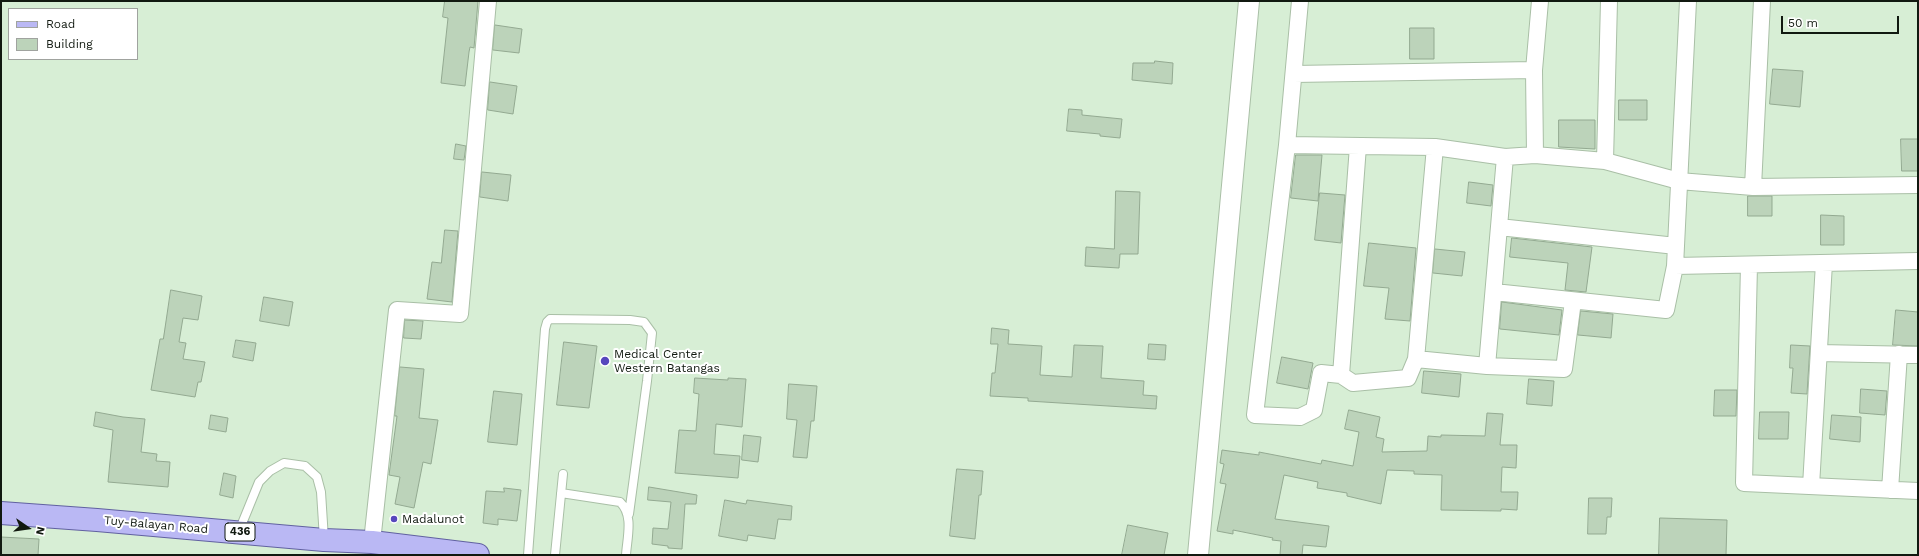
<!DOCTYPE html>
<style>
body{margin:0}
#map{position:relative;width:1919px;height:556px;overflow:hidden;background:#d7eed5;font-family:"Work Sans",sans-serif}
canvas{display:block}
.frame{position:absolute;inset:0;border:2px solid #111910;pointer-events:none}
.legend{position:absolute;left:8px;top:8px;width:130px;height:52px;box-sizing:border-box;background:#fff;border:1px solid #a0a39f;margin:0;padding:5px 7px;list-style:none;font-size:12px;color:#111910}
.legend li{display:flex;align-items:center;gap:8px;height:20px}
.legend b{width:20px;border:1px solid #a0a39f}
.north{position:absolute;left:8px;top:508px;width:40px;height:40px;-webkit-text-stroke:3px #fff;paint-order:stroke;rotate:103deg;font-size:11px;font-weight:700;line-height:16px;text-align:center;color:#111910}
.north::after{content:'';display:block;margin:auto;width:14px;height:18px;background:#111910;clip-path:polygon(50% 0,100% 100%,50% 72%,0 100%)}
.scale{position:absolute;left:1781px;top:16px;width:118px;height:18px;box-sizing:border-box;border:2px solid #111910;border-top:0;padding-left:5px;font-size:12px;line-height:14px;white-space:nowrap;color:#111910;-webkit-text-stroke:3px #fff;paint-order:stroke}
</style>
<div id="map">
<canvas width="1919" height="556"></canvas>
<div class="frame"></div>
<ul class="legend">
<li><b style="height:5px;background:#bab8f4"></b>Road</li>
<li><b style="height:11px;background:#bcd3ba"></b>Building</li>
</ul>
<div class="north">N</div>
<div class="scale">50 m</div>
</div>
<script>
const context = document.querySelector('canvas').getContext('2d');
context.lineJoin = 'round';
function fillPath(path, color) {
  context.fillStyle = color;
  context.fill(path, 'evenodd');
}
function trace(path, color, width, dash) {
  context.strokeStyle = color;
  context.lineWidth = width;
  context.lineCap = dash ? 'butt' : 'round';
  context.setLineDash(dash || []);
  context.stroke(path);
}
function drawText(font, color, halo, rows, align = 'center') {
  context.font = font + ' "Work Sans",sans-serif';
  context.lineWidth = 4;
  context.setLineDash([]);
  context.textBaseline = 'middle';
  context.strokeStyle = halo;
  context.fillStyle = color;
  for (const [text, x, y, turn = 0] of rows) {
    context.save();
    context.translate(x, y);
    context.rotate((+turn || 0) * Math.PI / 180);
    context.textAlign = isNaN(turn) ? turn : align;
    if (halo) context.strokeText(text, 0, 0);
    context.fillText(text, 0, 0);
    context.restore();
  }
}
const building = new Path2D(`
 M445 1H478L474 48 470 47 469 52 465 86 441 83 448 18 443 17Z
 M495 25 522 29 519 53 493 50Z
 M1410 28H1434V59H1410Z
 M1155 61 1173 63 1172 84 1132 80 1133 63H1154Z
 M1773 69 1803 71 1800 107 1770 104Z
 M490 82 517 86 513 114 488 110Z
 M1619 100H1647V120H1619Z
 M1069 109 1082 110V115L1122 119 1120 138 1100 136V134L1067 131Z
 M1559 120H1595V149L1559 147Z
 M1901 139H1918V171H1902Z
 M456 144 466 146 464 160 454 159Z
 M1296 155H1322L1318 201 1291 198Z
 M482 172 511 175 508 201 480 197Z
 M1469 182 1493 185 1491 206 1467 203Z
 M1116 191 1140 192 1138 254H1120L1119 268 1085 266 1086 247 1114 249Z
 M1320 193 1345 195 1341 243 1315 240Z
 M1748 196H1772V216H1748Z
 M1821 215 1844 216V245H1821Z
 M445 230 458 231 452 302 427 299 432 262 441 263Z
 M1512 238 1592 247 1586 292 1565 290 1568 263 1510 257Z
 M1369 243 1416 248 1410 321 1385 319 1389 288 1364 286Z
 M1435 249 1465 252 1462 276 1433 273Z
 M171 290 202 296 198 320 183 318 179 342 186 343 183 359 205 362 201 382H198L195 397 151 390 160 339H163Z
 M264 297 293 302 289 326 260 321Z
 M1502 302 1562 310 1559 335 1500 329Z
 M1896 310 1918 312V346L1893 345Z
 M1581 311 1613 314 1611 338 1578 335Z
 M405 320 423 321 421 339 404 338Z
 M992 328 1009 330 1008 344 1042 346 1040 375 1072 377 1074 345 1103 346 1101 378 1144 381 1143 395 1157 396 1156 409 1028 401V398L990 396 992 373H995L998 344H991Z
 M236 340 256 343 253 361 233 357Z
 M564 342 597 346 589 408 557 405Z
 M1149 344 1166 345 1165 360 1148 359Z
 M1791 345 1810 346 1807 394 1791 393 1793 368H1790Z
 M1282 357 1313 363 1308 389 1277 383Z
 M400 367 424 369 419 418 438 420 431 464 423 462 414 508 395 504 400 477 389 475 397 416H395Z
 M1424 371 1461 374 1459 397 1422 393Z
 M695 378 728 380V378L746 379 742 427 716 424 714 454 740 456 738 478 675 473 679 430 696 431 699 394 694 393Z
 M1529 379 1554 381 1552 406 1527 404Z
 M789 384 817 386 814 421H811L807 458 793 457 797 420 787 419Z
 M1861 389 1887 391 1885 415 1860 413Z
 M1715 390H1737L1736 416H1714Z
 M494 391 522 394 517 445 488 442Z
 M1349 410 1380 417 1376 437 1384 439 1382 452 1427 451 1428 436 1441 437V435L1485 436 1487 413 1503 414 1500 445H1517L1516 468 1502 467 1501 492H1518L1517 510 1501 509V511L1441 510 1442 475 1414 474V471L1387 470 1381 504 1347 496V493L1317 488 1318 482 1284 475 1275 519 1329 526 1326 547 1303 545 1302 555H1280L1281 541 1272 540 1273 538 1233 530V534L1217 531 1226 484 1220 483 1224 464 1220 463 1222 450 1259 455V452L1321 464 1322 460 1353 466 1359 432 1345 429Z
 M96 412 123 417 145 419 141 452 157 454 156 461 170 462 168 487 108 482 113 430 94 426Z
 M1760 412H1789L1788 439H1759Z
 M211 415 228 418 226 432 209 429Z
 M1832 415 1861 417 1860 442 1830 439Z
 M744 435 761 437 758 462 742 460Z
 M957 469 983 471 981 495H979L975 539 950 536Z
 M224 473 236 476 233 498 220 495Z
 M649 487 697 495 696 504H685L682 549 668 548V546L652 544 653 528 668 529 671 502 648 500Z
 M504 488 521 490 517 521 498 519V525L483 523 486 491 504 492Z
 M1589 498H1612L1611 517H1607L1606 534H1588Z
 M725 500 746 504 747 500 792 506 791 520 778 519 775 539 748 535 747 541 719 536Z
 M1660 518 1727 520 1726 555H1659Z
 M1128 525 1168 533 1164 555H1122Z
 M1 537 39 539 38 555H1Z`);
fillPath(building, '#bcd3ba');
trace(building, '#93a991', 1);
const service = new Path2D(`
 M561 493 620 502C634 515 627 538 626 555
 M239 531 259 482 270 471 284 463 305 466 317 477 321 492 324 539
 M528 555 545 329 547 322 550 319 630 320 644 322 652 333 647 381 629 514
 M555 555 563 474`);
const minor = new Path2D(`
 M1300 1 1287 145 1255 415 1300 417 1314 410 1321 373 1341 375
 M1688 1 1675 266 1918 261
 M1294 74 1534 70
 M1287 145 1435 147 1505 157 1535 155 1605 161 1679 181 1753 187 1918 185
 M1358 146 1341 375 1353 383 1408 378 1416 359 1435 147
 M1535 155 1534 70 1540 1
 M1605 161 1609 1
 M1753 187 1762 1
 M1499 227 1676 246
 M1749 265 1744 483 1918 491
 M1494 292 1666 310 1675 266
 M1819 353 1918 355
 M1416 359 1487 366 1564 369 1573 301
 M1487 366 1505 157
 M1811 486 1824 263
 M1890 490 1899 354
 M372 542 397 310 460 314 488 1`);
const tertiary = new Path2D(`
 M1198 555 1249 1`);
const primary = new Path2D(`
 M1 513 97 520 324 540 372 542 478 555`);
trace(service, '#a9bfa6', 10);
trace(minor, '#a9bfa6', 18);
trace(tertiary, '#a9bfa6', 22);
trace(primary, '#6161a0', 24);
trace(service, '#fff', 8);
trace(minor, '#fff', 16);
trace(tertiary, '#fff', 20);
trace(primary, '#bab8f4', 22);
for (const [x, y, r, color] of [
 [605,361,5,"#5746bd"],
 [394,519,4,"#5746bd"]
]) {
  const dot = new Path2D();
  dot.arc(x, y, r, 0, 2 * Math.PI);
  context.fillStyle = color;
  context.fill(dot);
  trace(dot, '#fff', 1.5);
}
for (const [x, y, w] of [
 [240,532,30]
]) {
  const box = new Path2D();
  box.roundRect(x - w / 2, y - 9, w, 18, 3);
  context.fillStyle = '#fff';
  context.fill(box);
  trace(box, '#111910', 1);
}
drawText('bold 11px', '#111910', null, [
 ["436",240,532]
]);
drawText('12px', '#111910', '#fff', [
 ["Medical Center",614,354],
 ["Western Batangas",614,368],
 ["Madalunot",402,519]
], 'left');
drawText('12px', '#111910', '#fff', [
 ["Tuy-Balayan Road",156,525,5]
]);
</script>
